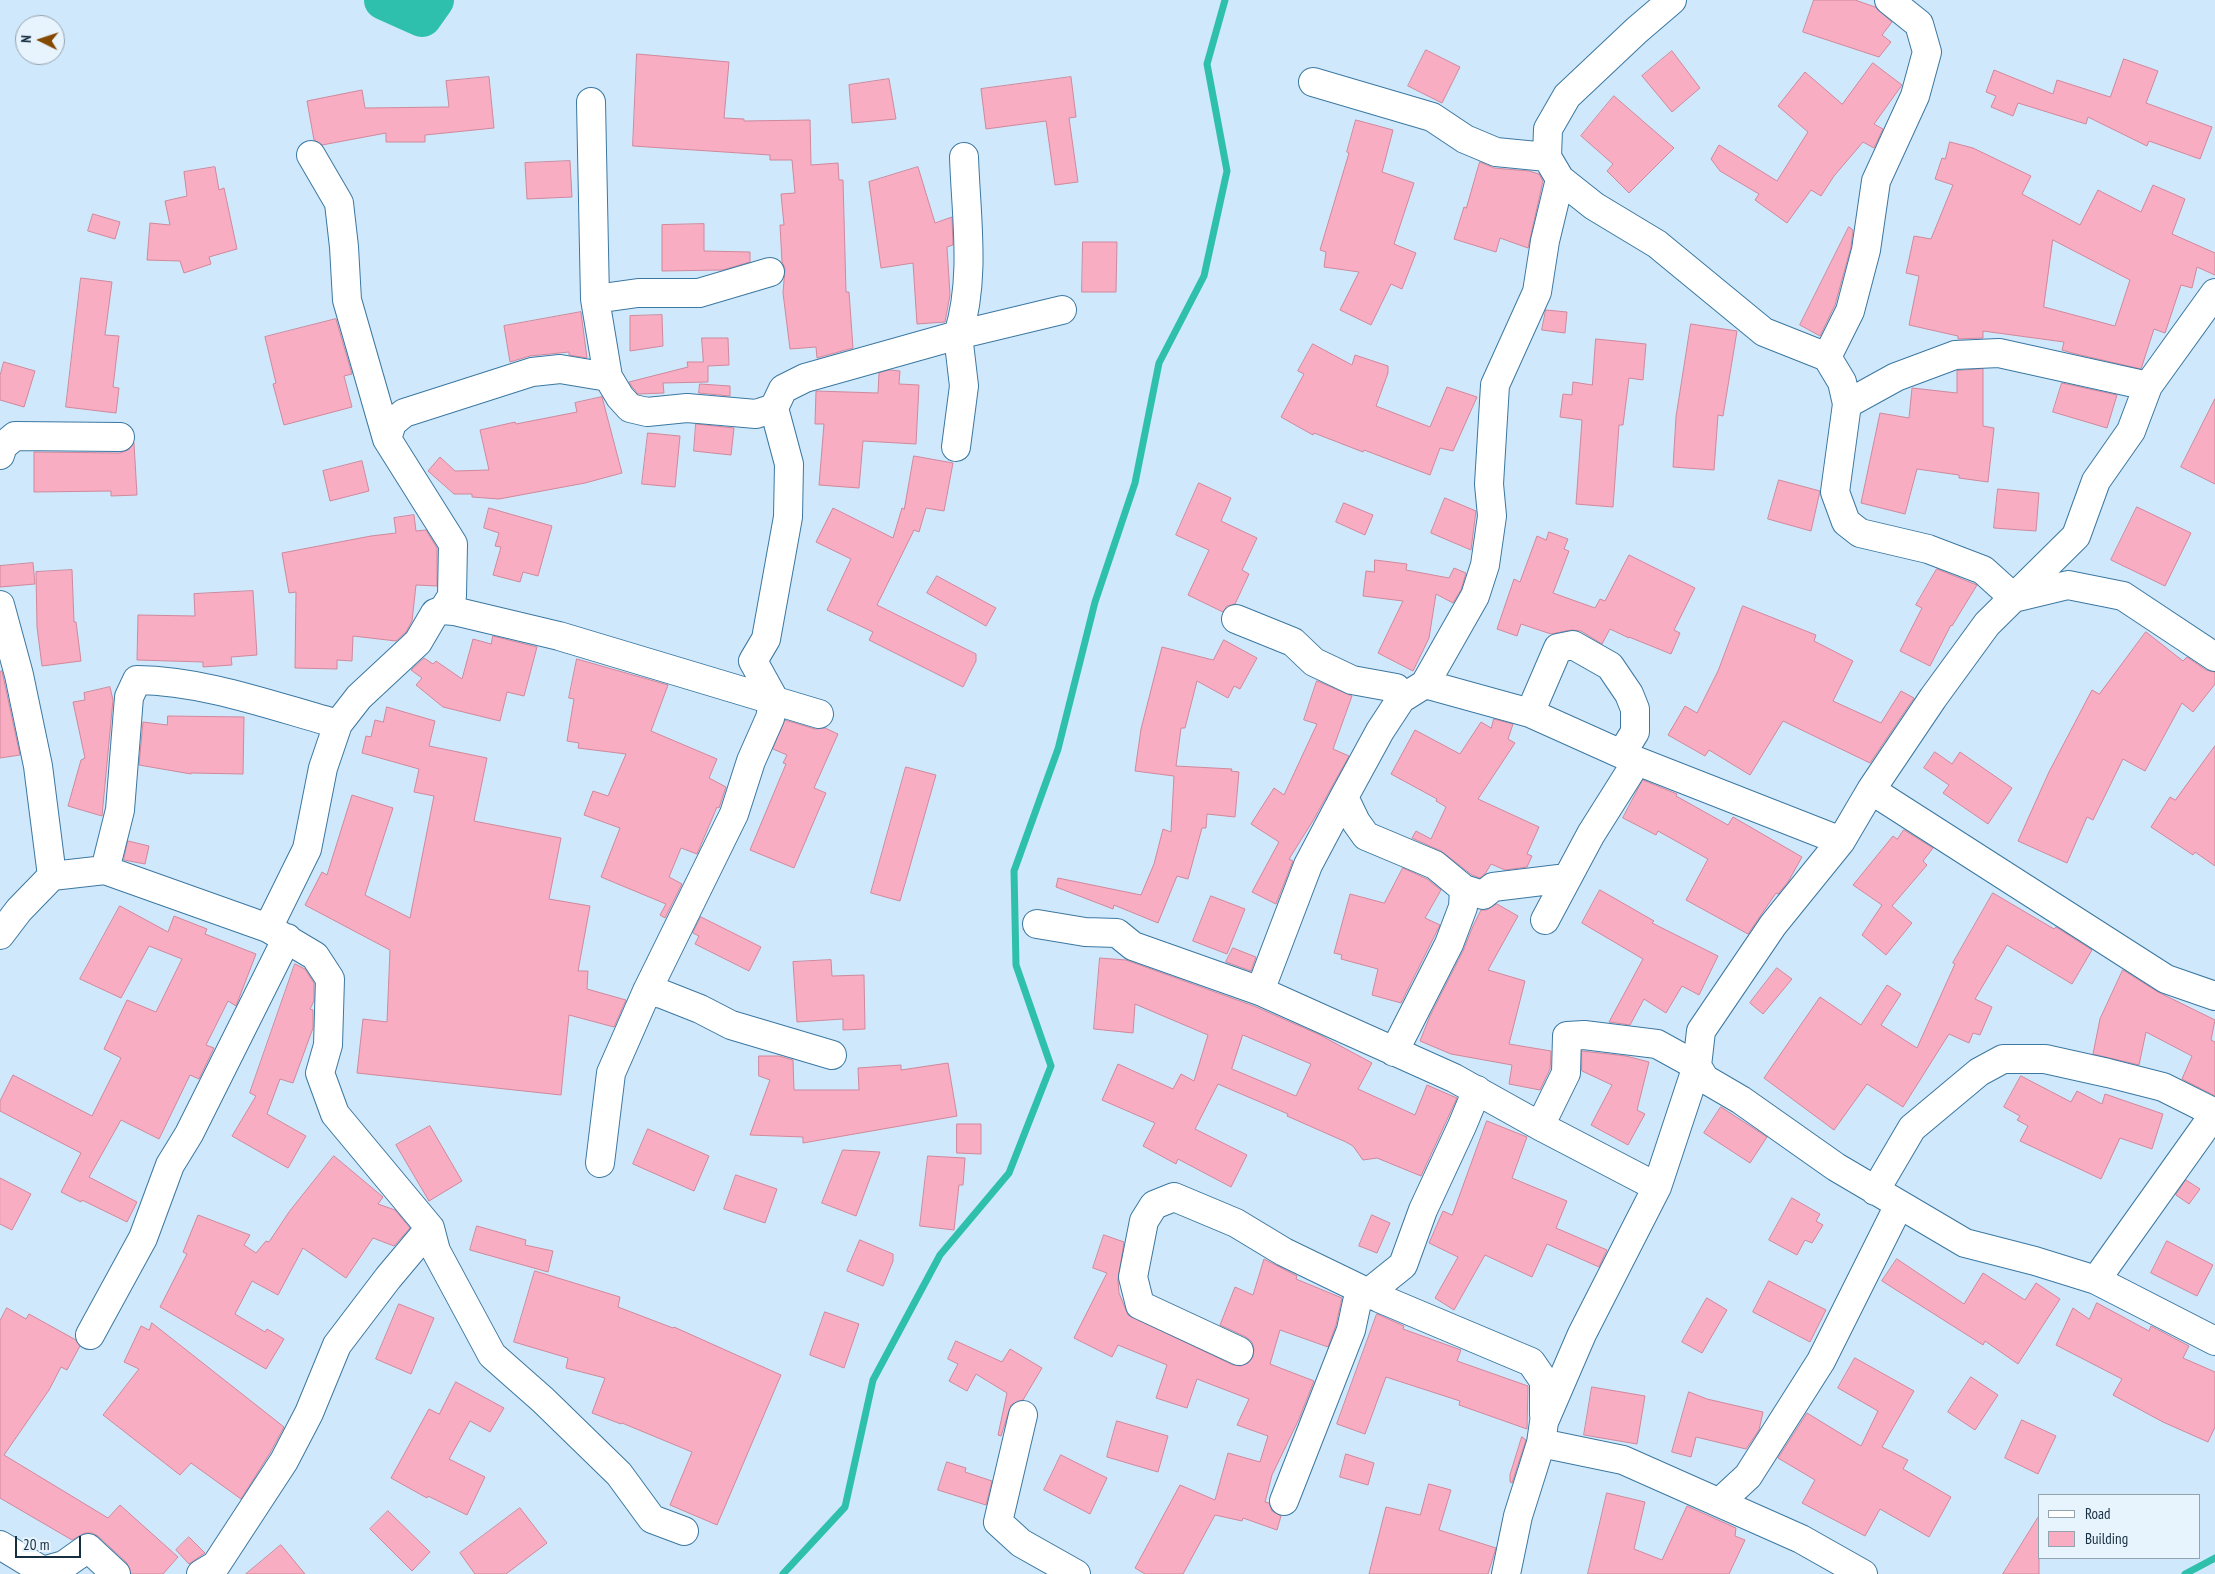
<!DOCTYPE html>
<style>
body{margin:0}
#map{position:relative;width:2215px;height:1574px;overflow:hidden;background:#d0e8fb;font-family:"PT Sans Narrow",sans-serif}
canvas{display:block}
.legend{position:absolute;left:2038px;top:1494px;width:162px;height:65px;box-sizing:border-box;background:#e7f3fd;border:1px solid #93a4b1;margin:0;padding:6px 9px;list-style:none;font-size:15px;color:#152e40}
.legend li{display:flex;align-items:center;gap:10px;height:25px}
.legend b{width:25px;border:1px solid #93a4b1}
.north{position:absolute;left:15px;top:15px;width:50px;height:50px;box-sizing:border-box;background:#e7f3fd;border:1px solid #93a4b1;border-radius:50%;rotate:274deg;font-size:14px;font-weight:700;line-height:20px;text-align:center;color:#152e40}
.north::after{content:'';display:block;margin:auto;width:18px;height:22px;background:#854a02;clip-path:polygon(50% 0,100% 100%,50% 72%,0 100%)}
.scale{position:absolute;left:15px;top:1536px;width:66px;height:22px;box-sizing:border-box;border:2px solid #152e40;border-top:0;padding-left:6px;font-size:15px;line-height:18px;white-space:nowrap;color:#152e40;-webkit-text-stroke:4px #e7f3fd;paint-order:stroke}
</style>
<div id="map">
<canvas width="2215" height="1574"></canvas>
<ul class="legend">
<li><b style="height:6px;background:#fff"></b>Road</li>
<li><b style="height:14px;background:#f8adc2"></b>Building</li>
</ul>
<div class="north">N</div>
<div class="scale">20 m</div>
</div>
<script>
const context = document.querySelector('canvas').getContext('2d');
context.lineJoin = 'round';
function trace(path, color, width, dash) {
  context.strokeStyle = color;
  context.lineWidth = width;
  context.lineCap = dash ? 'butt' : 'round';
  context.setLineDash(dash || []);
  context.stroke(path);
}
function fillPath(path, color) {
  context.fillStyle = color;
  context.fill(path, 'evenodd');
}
trace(new Path2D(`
 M783 1574 845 1507 873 1380 940 1255 1009 1173 1051 1066 1016 965 1014 871 1058 749 1095 602 1135 483 1159 363 1204 276 1227 171 1207 64 1225 0
 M2185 1574 2215 1558`), '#2ec0ac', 7);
trace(new Path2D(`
 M384 0 422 17 434 0`), '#2ec0ac', 40);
const building = new Path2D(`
 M1814 0H1855L1875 7 1892 22 1882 35 1891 42 1879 57 1803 32Z
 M1426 50 1460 67 1442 103 1408 86Z
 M1672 51 1700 88 1672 112 1642 76Z
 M637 54 729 62 724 118 744 119V121L810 120 811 165 838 163 839 180H843L846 292H849L853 348 817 358 816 347 790 349 783 293 785 268 782 262 780 225H784L781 194 795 193 792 160H770V155L633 146Z
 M2124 59 2158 71 2146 103 2212 127 2200 159 2149 141 2147 146 2088 117 2086 124 2018 103 2013 116 1991 107 1996 96 1986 92 1994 70 2053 94 2057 80 2110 97Z
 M1873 63 1902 85 1874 124 1883 129 1874 148 1863 142 1834 176 1821 196 1811 190 1787 223 1755 200 1759 194 1720 171 1711 159 1719 145 1777 181 1808 132 1778 106 1805 72 1842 104Z
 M489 77 494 128 425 135V142H386V133L322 145 314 140 307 101 362 90 365 108 449 107 446 81Z
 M1071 77 1076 117 1069 118 1078 182 1055 185 1046 121 986 129 981 89Z
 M889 79 896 119 852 123 849 85Z
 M1614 96 1674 148 1629 193 1607 171 1613 164 1581 136Z
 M1356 120 1393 130 1382 172 1414 183 1394 244 1416 253 1402 289 1391 284 1371 325 1340 310 1359 272 1324 267 1326 252 1320 250 1349 153 1347 152Z
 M1950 142 1973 148 2031 176 2022 194 2080 225 2098 190 2141 212 2153 185 2185 199 2172 234 2215 253V275L2197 267 2192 288 2181 285 2165 333 2154 329 2141 369 2072 353 2062 350 2064 342 1983 331V338L1958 339V336L1909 325 1919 276 1906 273 1914 236 1931 239 1953 185 1935 179 1942 158 1945 159ZM2053 240 2130 280 2115 326 2044 307Z
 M570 161 572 197 527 199 525 163Z
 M1480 162 1494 168 1529 171 1539 174 1543 181 1528 248 1500 238 1496 252 1454 239 1464 207 1466 208Z
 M215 167 219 190 224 188 237 249 209 257 211 264 184 273 180 261 147 260 150 223 170 225 165 201 187 196 184 172Z
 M918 167 935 223 952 217 953 245 947 247 950 295 945 322 917 324 913 263 881 268 869 182Z
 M93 214 120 222 115 239 88 231Z
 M704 224V251L750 252V262L723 270 662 271V225Z
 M1849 227 1853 230 1851 247 1835 305 1820 336 1800 325Z
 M1083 242H1117L1116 292H1082Z
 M81 278 112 282 105 335 119 336 113 387 119 388 116 413 66 407Z
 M1546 310 1567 312 1565 333 1542 330Z
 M581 312 587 358 569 355V352L530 356 510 362 504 326Z
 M662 315 663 346 630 351V316Z
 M336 319 352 374 344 376 352 407 284 425 273 384 276 383 265 337Z
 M1691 324 1737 331 1723 416 1718 415 1714 470 1673 467 1676 417Z
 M702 338H728L729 365 708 366V382L663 383 664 393 638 394 633 388 629 382 688 367 687 362H703Z
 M1596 339 1646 344 1643 380 1629 378 1623 425H1619L1613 507 1576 504 1582 420 1560 417 1563 394 1572 395 1573 382 1592 385Z
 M1313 344 1352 365 1355 355 1388 366V373L1376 406 1430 427 1447 387 1477 397 1453 451 1440 448 1430 475 1364 450 1363 452 1314 433 1313 435 1281 417 1304 374 1298 371Z
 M4 362 35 371 24 407 0 400V376Z
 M1983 369V426L1994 428 1988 482 1959 478V475L1917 469 1905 514 1861 503 1880 413 1909 418 1912 388 1957 393V371Z
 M890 370 900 371 899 384 919 385 916 444 863 441 859 488 819 485 824 424H815L816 391 878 393 879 373Z
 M2062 383 2117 395 2107 428 2053 412Z
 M700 384 730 386V396L699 393Z
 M602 397 622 473 585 483 499 499 472 497V494H454L428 471 440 457 455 471 489 470 480 430 515 422 516 424 577 412 575 403Z
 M2215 399V484L2181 467Z
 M696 424 734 428 731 455 694 451Z
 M648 433 680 436 675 487 642 484Z
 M134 443 137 495 111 496V491L34 492V452L120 453 128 450Z
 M914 456 953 463 944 511 926 508 919 532 914 530 877 605 976 654V661L963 687 869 640 873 632 827 610 851 559 816 542 833 508 893 538 902 508 904 509Z
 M362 461 369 491 330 501 323 471Z
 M1779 480 1820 491 1811 531 1768 519Z
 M1199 483 1231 498 1221 521 1257 538 1242 570 1249 574 1235 604 1227 606 1223 612 1188 595 1209 550 1176 535Z
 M1998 489 2039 493 2036 531 1994 528Z
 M1445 498 1476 511 1471 550 1431 533Z
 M1344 503 1373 515 1365 535 1336 522Z
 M2137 507 2191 533 2165 586 2111 560Z
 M489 508 552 526 538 576 523 572 520 582 493 575 501 547 495 546 499 533 484 528Z
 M414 515 416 531 426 530 437 548V586L416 585 412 621 406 632 396 641 353 636 352 661 337 660V669L295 668 296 592 289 593 282 553 371 536 396 533 394 518Z
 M1549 532 1568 539 1564 549 1569 551 1553 593 1595 608 1600 599 1605 601 1629 555 1695 588 1674 630 1680 633 1671 654 1629 637V638L1610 629 1602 644 1581 631 1571 630 1551 634 1521 624 1517 636 1497 629 1514 579 1520 582 1537 536 1546 540Z
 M1375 560 1407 564 1406 570 1449 578 1454 568 1466 573 1461 590 1453 603 1436 594 1429 638 1413 671 1378 653 1403 601 1363 596 1366 571 1374 572Z
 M33 563 35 584 0 587V566Z
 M1937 569 1977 585 1952 626 1951 625 1930 666 1900 651 1922 608 1916 605Z
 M72 570 74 622H76L81 661 42 666 37 627 36 572Z
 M937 576 996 608 986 626 927 593Z
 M253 591 257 655 231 657 232 665 203 667V662L137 660 138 615 195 616 194 594Z
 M1743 606 1816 635 1814 641 1853 661 1833 701 1881 723 1901 691 1914 698 1870 763 1783 721 1750 775 1709 750 1705 756 1668 735 1685 706 1697 713 1718 671Z
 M2146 632 2183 661 2187 657 2206 670 2215 672V684L2193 712 2182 703 2145 771 2123 759 2093 820 2087 817 2067 863 2018 841 2049 772 2092 690 2099 694Z
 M493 636 537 647 524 696 507 692 500 721 443 707 416 685 422 678 411 670 424 658 433 664 436 661 462 679 473 639 491 644Z
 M1224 640 1257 658 1240 689 1234 686 1228 698 1197 681 1185 728H1181L1176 766 1232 769 1231 771 1239 772 1235 817 1207 814 1206 828H1202L1188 879 1177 876 1158 923 1114 905 1113 909 1056 887 1058 878 1141 895 1154 864 1163 829 1171 832 1174 776 1135 771 1141 729 1162 647 1213 660Z
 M577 659 668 685 651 731 717 759 709 778 726 787 719 808 717 807 697 854 681 848 669 877 682 884 665 918 660 915 666 904 601 877 620 828 584 815 593 791 608 796 626 754 578 748 579 743 567 741 574 699 569 698Z
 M2 671 20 755 0 758V672Z
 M1317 681 1352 696 1333 749 1349 756 1314 819 1289 859 1293 861 1276 904 1252 892 1279 842 1251 824 1274 788 1284 795 1317 724 1304 720Z
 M110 687 113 700 102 816 68 806 81 760 85 758 73 702 85 700 84 693Z
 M387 707 435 721 429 746 487 758 474 821 561 838 549 899 590 906 578 971H588L587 989 626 1000 614 1027 569 1015 561 1095 357 1073 363 1019 387 1022 390 950 305 905 322 872 327 875 352 795 393 808 365 895 410 918 434 796 414 792 419 769 362 753 366 736 371 737 375 720 383 722Z
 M168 716 244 717 243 774 191 773V774L139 765 143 722 167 725Z
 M1494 719 1513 724 1508 739 1515 743 1478 799 1539 827 1527 854 1532 856 1527 867 1505 870 1491 864 1485 874 1480 878 1472 875 1441 851 1412 838 1416 831 1431 839 1446 807 1436 801 1437 799 1391 774 1415 730 1460 754 1481 722 1491 728Z
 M785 720 815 729 825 728 838 734 814 788 826 793 794 868 750 850 786 764 783 763 787 755 773 749Z
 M2215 746V866L2195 852 2193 855 2151 827 2170 797 2175 800Z
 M1935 752 1952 764 1960 752 2012 788 1988 824 1943 793 1949 785 1924 768Z
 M906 767 936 775 900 901 871 893Z
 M1643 780 1677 794 1676 796 1728 825 1733 817 1802 857 1788 882 1778 894 1776 893 1748 934 1686 900 1708 859 1658 831 1656 835 1623 818Z
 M1904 830 1933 848 1923 861 1927 865 1892 906 1912 923 1886 955 1862 935 1882 905 1853 885 1893 836 1897 839Z
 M128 841 149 846 145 864 124 860Z
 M1403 868 1427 879 1441 890 1425 918 1440 925 1401 1003 1372 995 1378 969 1341 959 1342 955 1334 953 1350 894 1384 903Z
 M1600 890 1654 921 1652 923 1718 956 1699 995 1682 986 1666 1013 1644 999 1630 1025 1609 1022 1643 959 1582 923Z
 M1993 893 2054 929 2056 927 2092 950 2072 984 2007 945 1975 999 1992 1007 1980 1035 1973 1033 1969 1043 1949 1034 1903 1107 1867 1084 1834 1130 1764 1078 1820 997 1861 1025 1887 985 1901 994 1881 1025 1917 1048 1955 964 1953 963Z
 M1211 896 1245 909 1227 954 1193 941Z
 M1497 904 1518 916 1488 970 1525 981 1509 1044 1551 1051 1550 1069 1540 1090 1509 1084 1512 1065 1451 1054 1420 1041 1430 1016 1463 951 1473 926 1481 910H1486Z
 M120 906 168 932 174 916 207 929 205 934 256 954 236 1006 228 1001 206 1045 214 1048 199 1079 190 1075 159 1139 121 1120 89 1177 137 1202 127 1222 82 1200 81 1202 61 1192 81 1153 0 1111V1101L13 1075 92 1116 121 1058 104 1049 127 1000 156 1012 182 959 149 946 121 998 80 979Z
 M701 917 761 947 749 971 695 944 699 936 693 933Z
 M1233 948 1256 957 1251 971 1226 962Z
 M1100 958 1126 960 1254 1006 1320 1035 1372 1063 1358 1089 1415 1115 1427 1085 1457 1098 1421 1176 1377 1158 1363 1160 1353 1146 1346 1142 1287 1116 1288 1114 1218 1084 1195 1129 1247 1155 1231 1187 1178 1159 1176 1164 1143 1146 1155 1123 1102 1100 1118 1064 1173 1089 1181 1074 1194 1081 1208 1035 1135 1004 1133 1033 1094 1029ZM1243 1035 1311 1064 1296 1096 1232 1069Z
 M831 960 832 976 864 975 865 1029 843 1030V1019L797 1022 793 962Z
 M295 964 305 969 314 983V1001L310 1009 313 1010V1028L293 1083 280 1079 267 1114 306 1136 288 1168 232 1136 256 1096 250 1093Z
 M1777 968 1792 979 1763 1014 1750 1003Z
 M2123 970 2158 992 2215 1020 2211 1040 2215 1042V1096L2182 1079 2192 1056 2146 1032 2139 1065 2093 1054 2100 1019Z
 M1582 1051 1626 1056 1649 1062 1637 1110 1645 1114 1628 1145 1591 1125 1612 1085 1582 1071Z
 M759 1056H779L793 1060 794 1090H859L858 1068 901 1065V1070L948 1063 957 1116 803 1143V1137L750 1135 770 1080 759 1076Z
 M2021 1076 2071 1102 2077 1091 2102 1104 2105 1094 2163 1114 2152 1149 2120 1138 2101 1179 2020 1141 2028 1126 2017 1120 2020 1116 2004 1107Z
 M1721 1107 1767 1137 1750 1163 1704 1133Z
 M1487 1121 1527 1137 1512 1178 1567 1201 1556 1228 1607 1250 1599 1267 1547 1244 1532 1277 1485 1255 1454 1310 1435 1298 1458 1257 1429 1243 1443 1211 1452 1215Z
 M957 1124H981V1154L957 1153Z
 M430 1126 462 1181 429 1201 396 1145Z
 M648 1129 709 1156 694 1191 633 1164Z
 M843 1150 880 1152 856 1216 822 1203Z
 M334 1156 383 1197 378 1204 395 1210 410 1228 394 1246 373 1238 346 1278 303 1248 278 1295 252 1281 235 1314 265 1332 267 1329 284 1339 266 1369 160 1307 187 1254 183 1252 198 1215 250 1235 244 1245 256 1253 266 1241 269 1242 289 1212Z
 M928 1156 965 1158 963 1185H959L954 1230 920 1226Z
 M736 1175 777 1189 765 1223 724 1209Z
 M0 1178 31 1194 12 1230 0 1224Z
 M2186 1180 2200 1189 2189 1204 2176 1195Z
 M1792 1198 1820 1214 1816 1221 1823 1225 1812 1243 1805 1240 1797 1255 1769 1240Z
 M1372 1215 1390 1223 1377 1253 1359 1246Z
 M477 1226 526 1240 525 1245 553 1251 548 1272 470 1250Z
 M1104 1235 1124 1242 1118 1280 1119 1293 1128 1315 1233 1365 1241 1366 1248 1363 1253 1357 1254 1349 1252 1342 1246 1337 1220 1325 1235 1287 1253 1295 1264 1259 1297 1276 1296 1279 1342 1298 1336 1325 1328 1347 1280 1330 1270 1364 1314 1381 1299 1419 1272 1475 1265 1502 1269 1503 1272 1511 1281 1516 1277 1530 1243 1518 1242 1521 1215 1515 1183 1574H1145L1135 1568 1180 1485 1215 1500 1228 1453 1260 1462 1268 1436 1237 1425 1249 1399 1197 1379 1187 1408 1156 1398 1167 1365 1118 1345 1112 1357 1074 1338 1107 1273 1093 1268Z
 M860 1240 893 1254V1261L883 1286 847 1271Z
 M2167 1241 2213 1265 2197 1296 2151 1273Z
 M1897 1259 1964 1304 1983 1273 2025 1300 2036 1283 2060 1299 2018 1364 1985 1341 1983 1345 1882 1281Z
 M535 1271 620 1297 618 1307 673 1328 674 1327 781 1375 717 1525 670 1505 692 1452 622 1423 621 1424 592 1413 605 1378 566 1368 568 1358 514 1342Z
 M1769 1281 1826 1310 1810 1342 1753 1312Z
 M1707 1298 1727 1310 1702 1353 1682 1342Z
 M2097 1303 2149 1331 2151 1326 2189 1346 2183 1358 2215 1372V1427L2208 1442 2163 1422 2113 1395 2122 1379 2056 1345 2073 1308 2089 1319Z
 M399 1304 434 1318 411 1374 376 1359Z
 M7 1308 26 1319 29 1314 76 1340 80 1346 67 1370 61 1367 49 1390 4 1455 108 1518 120 1505 178 1557 163 1574H131L127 1563 98 1536 92 1533H85L72 1540 0 1498V1321Z
 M825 1312 859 1324 844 1368 810 1355Z
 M1377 1314 1404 1326 1403 1329 1461 1350 1457 1361 1528 1386 1527 1429 1459 1405 1460 1401 1386 1377 1365 1434 1337 1424Z
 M152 1323 284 1427 270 1453 241 1499 191 1463 180 1475 103 1415 139 1369 124 1362 141 1326 149 1330Z
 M956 1341 1002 1362 1010 1349 1042 1368 1023 1400 1011 1405 1001 1436 998 1435 1007 1393 976 1374 967 1391 949 1381 958 1364 948 1359Z
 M1855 1358 1914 1391 1882 1447 1908 1460 1903 1469 1951 1497 1929 1537 1880 1509 1865 1536 1802 1503 1815 1480 1778 1458 1807 1413 1861 1446 1878 1411 1838 1388Z
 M1971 1377 1998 1395 1975 1430 1948 1412Z
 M456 1382 504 1408 490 1432 470 1421 449 1459 485 1477 467 1515 428 1496 427 1498 391 1478 429 1409 439 1414Z
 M1592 1387 1645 1396 1637 1444 1584 1435Z
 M1689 1392 1707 1399 1763 1412 1759 1430 1746 1449 1696 1437 1691 1457 1672 1452Z
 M2022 1420 2056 1436 2038 1474 2005 1458Z
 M1117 1421 1168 1436 1158 1472 1107 1457Z
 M1522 1437 1526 1440 1512 1483 1510 1482V1475Z
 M1346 1454 1374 1463 1368 1485 1340 1477Z
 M1061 1455 1107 1478 1090 1514 1044 1490Z
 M947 1462 966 1468 965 1472 992 1481 986 1505 938 1490Z
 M1429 1484 1451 1490 1439 1530 1496 1548 1488 1574H1369L1386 1507 1420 1515Z
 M1607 1493 1645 1502 1634 1549 1662 1560 1687 1506 1736 1528 1735 1536 1745 1540 1729 1574H1588Z
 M520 1508 547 1543 506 1574H475L460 1553Z
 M388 1511 430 1552 412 1571 370 1529Z
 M2039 1516V1574H2003Z
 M189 1537 205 1553 189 1564 176 1550Z
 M281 1545 305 1574H246Z`);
fillPath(building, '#f8adc2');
trace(building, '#cf889c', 1);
const minor = new Path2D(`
 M1672 0 1637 30 1567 96 1548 129 1547 157 1560 179 1594 206 1657 244 1764 332 1827 357 1842 382 1847 404 1835 492 1846 522 1860 533 1928 549 1983 570 2014 598 2068 585 2123 596 2215 657
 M1313 82 1432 117 1465 139 1496 152 1547 157
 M591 102 595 299 608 377
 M311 155 339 203 344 247 347 300 387 439 453 544 452 596 443 610
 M964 157C966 216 976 279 958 335L1062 310
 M595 299 638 293H699L770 272
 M1827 357 1850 311 1866 250 1876 181 1915 96 1927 52 1919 24 1889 0
 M1847 404 1896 377 1955 355 1999 353 2148 386
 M387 439 392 423 404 413 532 372 560 369 608 377 620 397 630 408 647 412 687 408 756 414 774 408 783 389 805 378 958 335 964 386 956 447
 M0 455 3 446 15 436 120 437
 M0 605 19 675 38 766 52 876
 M1236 619 1293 642 1314 662 1352 680 1396 688 1401 699
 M1425 684 1475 596 1485 565 1492 516 1489 484 1495 385 1537 292 1545 241 1560 179
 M1530 713 1558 648 1573 645 1610 666 1629 694 1635 709V732L1622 753
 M1871 790 2166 979 2215 996
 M1344 797 1356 822 1366 836 1435 865 1464 889 1463 907 1449 944 1394 1052
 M105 870 120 810 129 697 137 680C206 681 272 706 338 724
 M1464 889 1483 895 1493 887 1567 878
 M1545 920 1591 834 1637 761
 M1037 924 1085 932 1117 933 1133 946 1260 991 1454 1078 1540 1126 1657 1187
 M268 928 307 849 323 768 338 724 359 697 418 642 435 613 443 610 454 611 559 636 819 714
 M0 935 19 910 52 876 105 870 268 928 315 956 330 979 328 1045 320 1073 335 1114 430 1228 436 1251 492 1355 543 1400 619 1474 652 1519 684 1531
 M647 991 662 994 700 1009 731 1025 832 1055
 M1260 991 1308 865 1344 797 1380 731 1401 699 1425 684 1530 713 1637 761 1841 841
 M1540 1126 1566 1073 1567 1036 1584 1035 1657 1044 1697 1066 1705 1079 1741 1100 1836 1167 1965 1243 2035 1261 2096 1280 2215 1341
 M600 1163 611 1073 647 991 734 814 751 761 770 718 774 699 753 661 766 639 788 517 789 464 774 408
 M1875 1191 1912 1128 1979 1072 2003 1059H2045L2108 1073 2163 1087 2215 1113
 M2096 1280 2215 1113
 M90 1335 143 1238 170 1165 189 1134 287 938
 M1239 1351 1140 1305 1133 1277 1144 1221 1154 1205 1174 1197 1236 1223 1284 1252 1379 1298 1531 1362 1544 1381V1415
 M1023 1415 998 1522 1021 1543 1076 1574
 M1541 1443 1623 1460 1801 1539 1863 1574
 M1284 1501 1351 1330 1357 1302 1403 1265 1423 1210 1462 1126 1477 1090
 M1720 1502 1748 1476 1821 1361 1899 1205
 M0 1545 43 1571
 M42 1574 43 1571 64 1565 88 1548 116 1574
 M201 1574 216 1565 284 1461 309 1413 337 1345 388 1278 430 1228
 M1506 1574 1518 1516 1541 1443 1544 1422 1582 1334 1657 1187 1697 1066 1701 1031 1773 925 1841 841 1871 790 1933 698 1987 624 2076 536 2096 481 2131 431 2148 386 2215 293`);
trace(minor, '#3b78a2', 30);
trace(minor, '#fff', 28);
</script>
